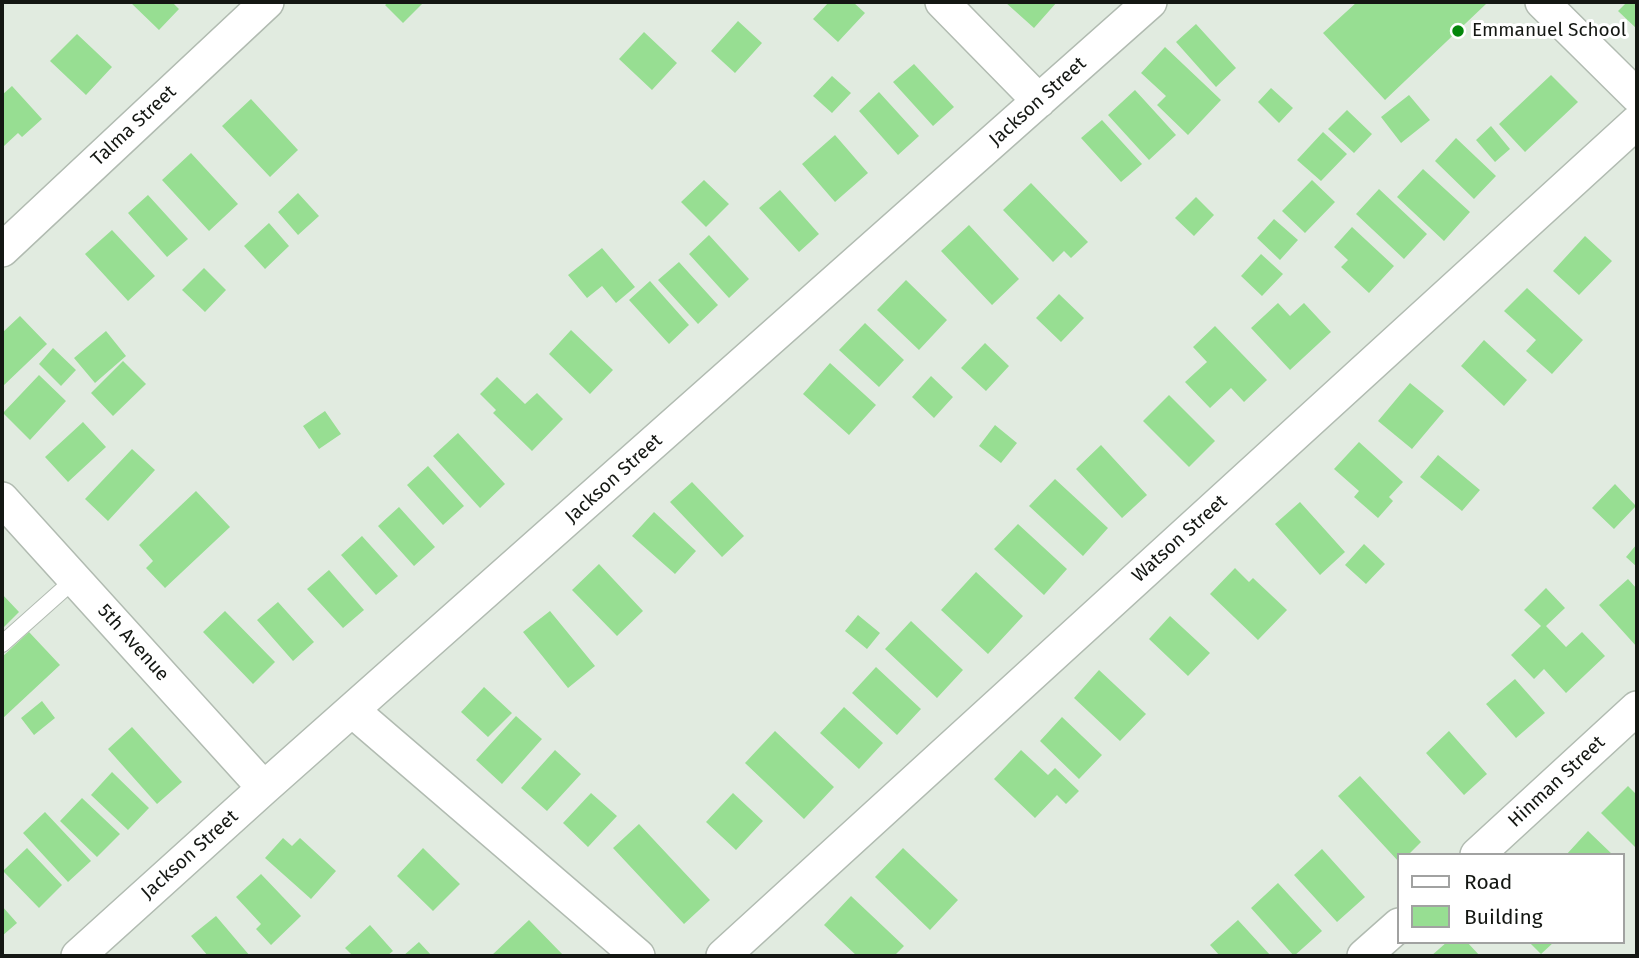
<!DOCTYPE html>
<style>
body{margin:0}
#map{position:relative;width:1639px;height:958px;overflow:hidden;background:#e1ebe0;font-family:"Fira Sans",sans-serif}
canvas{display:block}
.frame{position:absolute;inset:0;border:4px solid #141713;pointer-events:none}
.legend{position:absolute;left:1397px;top:853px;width:228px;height:91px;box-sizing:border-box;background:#fff;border:2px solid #a1a2a1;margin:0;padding:9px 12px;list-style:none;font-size:21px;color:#141713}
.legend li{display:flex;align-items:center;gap:14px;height:35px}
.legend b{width:35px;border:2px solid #a1a2a1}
</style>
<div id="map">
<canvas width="1639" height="958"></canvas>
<div class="frame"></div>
<ul class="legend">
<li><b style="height:9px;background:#fff"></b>Road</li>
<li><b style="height:19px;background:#97de92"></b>Building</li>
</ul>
</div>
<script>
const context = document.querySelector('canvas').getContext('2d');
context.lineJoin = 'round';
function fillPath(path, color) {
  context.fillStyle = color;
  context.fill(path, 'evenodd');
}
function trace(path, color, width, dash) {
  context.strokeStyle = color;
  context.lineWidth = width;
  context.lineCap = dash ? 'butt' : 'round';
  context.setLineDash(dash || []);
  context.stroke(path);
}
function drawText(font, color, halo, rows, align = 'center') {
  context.font = font + ' "Fira Sans",sans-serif';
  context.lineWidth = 6;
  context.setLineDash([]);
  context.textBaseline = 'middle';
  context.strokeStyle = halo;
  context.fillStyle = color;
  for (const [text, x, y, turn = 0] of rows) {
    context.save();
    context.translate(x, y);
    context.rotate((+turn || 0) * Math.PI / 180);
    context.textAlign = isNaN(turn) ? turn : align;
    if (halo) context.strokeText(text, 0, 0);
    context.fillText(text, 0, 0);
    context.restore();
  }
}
fillPath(new Path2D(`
 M130 2H172L179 9 159 30Z
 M389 2H424L403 23 385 5Z
 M829 2H853L865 13 838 42 813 19Z
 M1005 2H1057L1034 28Z
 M1357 2H1484L1486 4 1385 100 1323 33Z
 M1627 2H1637V29L1618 11Z
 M738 21 762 43 735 73 711 51Z
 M1196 24 1236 68 1216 87 1176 42Z
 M644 32 677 63 652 90 619 59Z
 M77 34 112 67 86 95 50 61Z
 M1165 47 1221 100 1188 135 1157 105 1166 96 1141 73Z
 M914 64 954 107 933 126 893 82Z
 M1551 75 1578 102 1525 152 1499 124Z
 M832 76 851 93 832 113 813 96Z
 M12 86 42 119 22 137 18 133 4 146 2 143V95Z
 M1271 88 1293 108 1279 123 1258 102Z
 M1135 90 1176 135 1149 160 1108 115Z
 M879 92 919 136 898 155 859 111Z
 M1409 95 1430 120 1401 143 1381 117Z
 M251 99 298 150 270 177 222 126Z
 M1347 110 1372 134 1354 153 1328 129Z
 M1102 120 1142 164 1121 182 1081 138Z
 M1491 126 1510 149 1495 162 1476 140Z
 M1323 132 1347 154 1321 181 1297 160Z
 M835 135 868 173 835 202 802 164Z
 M1456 138 1496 176 1474 199 1435 161Z
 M191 153 238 204 209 231 162 180Z
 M1423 169 1470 212 1444 241 1397 197Z
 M704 180 729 204 706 227 681 202Z
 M1312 180 1335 202 1305 233 1282 211Z
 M1031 183 1088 242 1071 258 1064 251 1053 262 1003 210Z
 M1379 189 1427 234 1404 259 1356 214Z
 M780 190 819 234 799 252 759 208Z
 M298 193 319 216 298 235 278 212Z
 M148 195 188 239 167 257 128 213Z
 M1196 197 1214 215 1194 236 1175 218Z
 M1274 219 1298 240 1280 260 1257 238Z
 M269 223 289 246 265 269 244 246Z
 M969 225 1019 279 992 305 941 251Z
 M1352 227 1394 266 1369 293 1341 267 1348 260 1334 247Z
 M112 230 155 276 128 301 85 254Z
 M709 235 749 279 729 298 689 254Z
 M1585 236 1612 261 1579 295 1553 271Z
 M602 248 635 287 616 303 602 286 587 298 568 275Z
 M1261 254 1283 274 1262 296 1241 276Z
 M679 262 718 305 698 324 658 280Z
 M204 268 226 290 205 312 182 290Z
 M906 280 947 320 919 350 877 310Z
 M650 281 689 325 669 344 629 300Z
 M1527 288 1583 340 1552 374 1526 351 1536 340 1504 311Z
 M1059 294 1084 318 1061 342 1036 318Z
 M1278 303 1290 316 1304 303 1331 332 1290 370 1251 328Z
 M20 316 47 344 2 387V333Z
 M865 323 904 360 879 387 839 350Z
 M1215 326 1267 380 1244 402 1231 388 1210 408 1185 382 1207 362 1193 347Z
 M571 330 613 370 590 394 549 354Z
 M106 331 126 356 95 383 74 358Z
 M1484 340 1527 380 1504 406 1461 366Z
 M985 343 1009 366 986 391 961 368Z
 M53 348 76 370 61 386 39 364Z
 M123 361 146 384 113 416 91 393Z
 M830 363 876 405 849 435 803 394Z
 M39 375 66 401 30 440 3 413Z
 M931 376 953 397 934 418 912 397Z
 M497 377 525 404 537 393 563 419 532 451 493 413 496 410 480 394Z
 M1410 383 1444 411 1412 449 1378 421Z
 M1169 395 1215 441 1189 467 1143 421Z
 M325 411 341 434 319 449 303 426Z
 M83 422 106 447 68 482 45 457Z
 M995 425 1017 443 1001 463 979 446Z
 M458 433 505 484 480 508 433 456Z
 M1359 442 1403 482 1389 497 1393 501 1378 518 1354 497 1359 491 1334 469Z
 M1101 445 1147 495 1122 518 1076 469Z
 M132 449 155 470 108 521 85 499Z
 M1438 455 1480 490 1462 511 1420 477Z
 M428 466 464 506 443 525 407 485Z
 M1055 479 1108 528 1083 556 1029 506Z
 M692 482 744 536 722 557 670 502Z
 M1615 484 1636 506 1614 529 1592 508Z
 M196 491 230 527 165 588 146 568 153 561 139 545Z
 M1300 502 1345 552 1320 575 1275 524Z
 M399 507 435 547 414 566 378 526Z
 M654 512 696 551 675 574 632 536Z
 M1018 524 1067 569 1044 595 994 549Z
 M362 536 398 576 376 595 341 555Z
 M1364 544 1385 564 1366 584 1345 565Z
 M1637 544V567L1626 557Z
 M599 564 643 611 617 636 572 590Z
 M1235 568 1249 582 1253 578 1287 610 1258 640 1210 594Z
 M329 570 364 610 343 628 307 589Z
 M976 572 1023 616 988 654 941 610Z
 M1628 579 1637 589V647L1599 605Z
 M1546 588 1565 608 1546 626 1566 647 1582 632 1605 656 1566 693 1544 669 1534 679 1511 655 1541 626 1524 610Z
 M2 594 19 612 2 629Z
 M278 602 314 642 293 661 257 620Z
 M225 611 275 662 253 684 203 632Z
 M550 611 595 666 568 688 523 632Z
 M858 615 880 633 867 649 845 631Z
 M1170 616 1210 653 1188 676 1149 639Z
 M911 621 963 670 937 698 885 649Z
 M29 632 60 665 2 719V657Z
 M876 667 921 709 897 735 852 693Z
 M1099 670 1146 714 1120 741 1074 698Z
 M1515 679 1545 713 1516 738 1486 704Z
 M484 687 512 713 488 737 461 712Z
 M42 701 55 718 34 735 21 718Z
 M844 707 883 743 859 769 820 733Z
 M516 716 542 739 502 784 476 760Z
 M1062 717 1102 755 1079 779 1040 741Z
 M132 727 182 782 157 804 108 749Z
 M775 731 834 787 804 819 745 763Z
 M1449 731 1487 774 1464 795 1426 753Z
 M555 750 581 774 547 811 521 788Z
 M1021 750 1048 775 1055 768 1079 791 1066 804 1057 795 1035 818 994 779Z
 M112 772 149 808 128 830 91 795Z
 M1360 776 1421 842 1408 855H1399V862L1338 796Z
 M1628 786 1637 795V849L1601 813Z
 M591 793 617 816 588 847 563 823Z
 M733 793 763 821 736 850 706 822Z
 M82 798 120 834 97 857 60 821Z
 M45 812 91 861 68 882 23 833Z
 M639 824 710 900 684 924 613 848Z
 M1588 831 1613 855H1566Z
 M283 838 292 846 300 838 336 871 311 899 265 858Z
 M27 848 62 885 39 908 3 871Z
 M423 848 460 884 433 911 397 876Z
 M903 848 958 900 930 930 875 877Z
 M1322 849 1365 897 1337 922 1294 875Z
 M261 874 301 916 271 945 256 929 261 924 236 897Z
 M1278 883 1322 931 1294 956 1251 908Z
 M851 896 904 946 894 956H857L824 925Z
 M2 906 17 923 2 936Z
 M216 916 250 956H208L191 936Z
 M529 920 564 956H491Z
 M1238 920 1271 956H1220L1210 945Z
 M370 925 393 951 387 956H353L345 948Z
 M419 942 432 956H403Z
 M1447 942H1467L1480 956H1431Z
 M1529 942H1554L1541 954Z`), '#97de92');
const lane = new Path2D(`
 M2 644 75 579`);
const street = new Path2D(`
 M942 2 1039 101
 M1542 2 1637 96
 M2 250 267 2
 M2 499 264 788
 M353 711 638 956
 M1477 855 1637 708
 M78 956 264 788 1150 2
 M723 956 1637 122
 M1364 956 1399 925`);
trace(lane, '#b1bbb1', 18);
trace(street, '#b1bbb1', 36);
trace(lane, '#fff', 16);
trace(street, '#fff', 33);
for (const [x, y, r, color] of [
 [1458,31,7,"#03860b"]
]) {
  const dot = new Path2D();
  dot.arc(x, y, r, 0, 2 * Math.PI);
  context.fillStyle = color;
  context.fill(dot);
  trace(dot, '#fff', 2.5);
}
drawText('19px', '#141713', '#fff', [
 ["Emmanuel School",1472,31]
], 'left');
drawText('19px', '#141713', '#fff', [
 ["Jackson Street",1038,102,-42],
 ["Talma Street",134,126,-43],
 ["Jackson Street",614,479,-42],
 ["Watson Street",1180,539,-42],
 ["5th Avenue",133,643,48],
 ["Hinman Street",1557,782,-43],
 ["Jackson Street",190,855,-42]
]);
</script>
